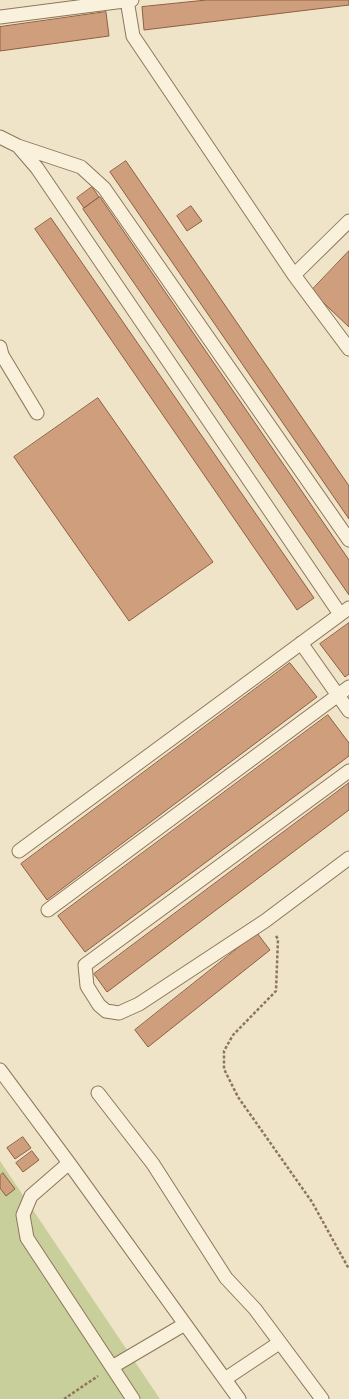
<!DOCTYPE html>
<style>
body{margin:0}
canvas{display:block;background:#f0e4c8}
</style>
<canvas width="349" height="1399"></canvas>
<script>
const context = document.querySelector('canvas').getContext('2d');
context.lineJoin = 'round';
function fillPath(path, color) {
  context.fillStyle = color;
  context.fill(path, 'evenodd');
}
function trace(path, color, width, dash) {
  context.strokeStyle = color;
  context.lineWidth = width;
  context.lineCap = dash ? 'butt' : 'round';
  context.setLineDash(dash || []);
  context.stroke(path);
}
fillPath(new Path2D(`
 M0 1161 160 1399H0Z`), '#c9cf9b');
const building = new Path2D(`
 M207 0H349V5L144 30 142 7Z
 M106 12 109 36 0 51V27Z
 M126 161 349 486V519L110 172Z
 M92 187 99 197 84 208 77 198Z
 M100 197 349 560V595L83 209Z
 M191 206 202 221 187 231 177 216Z
 M51 218 314 598 297 610 35 229Z
 M349 251V327L311 291Z
 M98 398 213 562 129 621 14 457Z
 M349 623V674L345 677 320 644Z
 M290 663 317 697 47 900 21 864Z
 M328 715 349 743V756L85 952 58 916Z
 M349 783V810L107 992 94 974Z
 M257 933 270 950 148 1047 135 1030Z
 M23 1137 31 1148 15 1159 7 1148Z
 M32 1151 39 1160 23 1172 16 1163Z
 M3 1173 15 1189 6 1196 0 1188V1176Z`);
fillPath(building, '#cf9f7d');
trace(building, '#8d5f41', 1);
const lane = new Path2D(`
 M127 0 133 36 294 275 349 349
 M0 17 132 0
 M0 137 18 146 37 168 340 614
 M18 146 81 167 104 188 349 540
 M294 275 349 221
 M0 347 2 355 37 413
 M301 643 349 711
 M349 771 85 965 87 986 99 1005 106 1011 119 1013 139 1004 265 921 349 858
 M19 851 349 608
 M48 910 349 687
 M0 1070 69 1163 239 1399
 M98 1093 153 1164 226 1278 255 1309 322 1399
 M69 1163 31 1196 23 1215 27 1238 133 1399
 M112 1367 185 1324
 M225 1379 279 1343`);
trace(lane, '#8d765c', 15);
trace(new Path2D(`
 M276 936 278 939 276 991 233 1035 224 1051V1069L238 1097 312 1202 349 1269
 M64 1399 98 1376`), '#8d765c', 2.5, [3, 2]);
trace(lane, '#faf1dc', 13);
</script>
